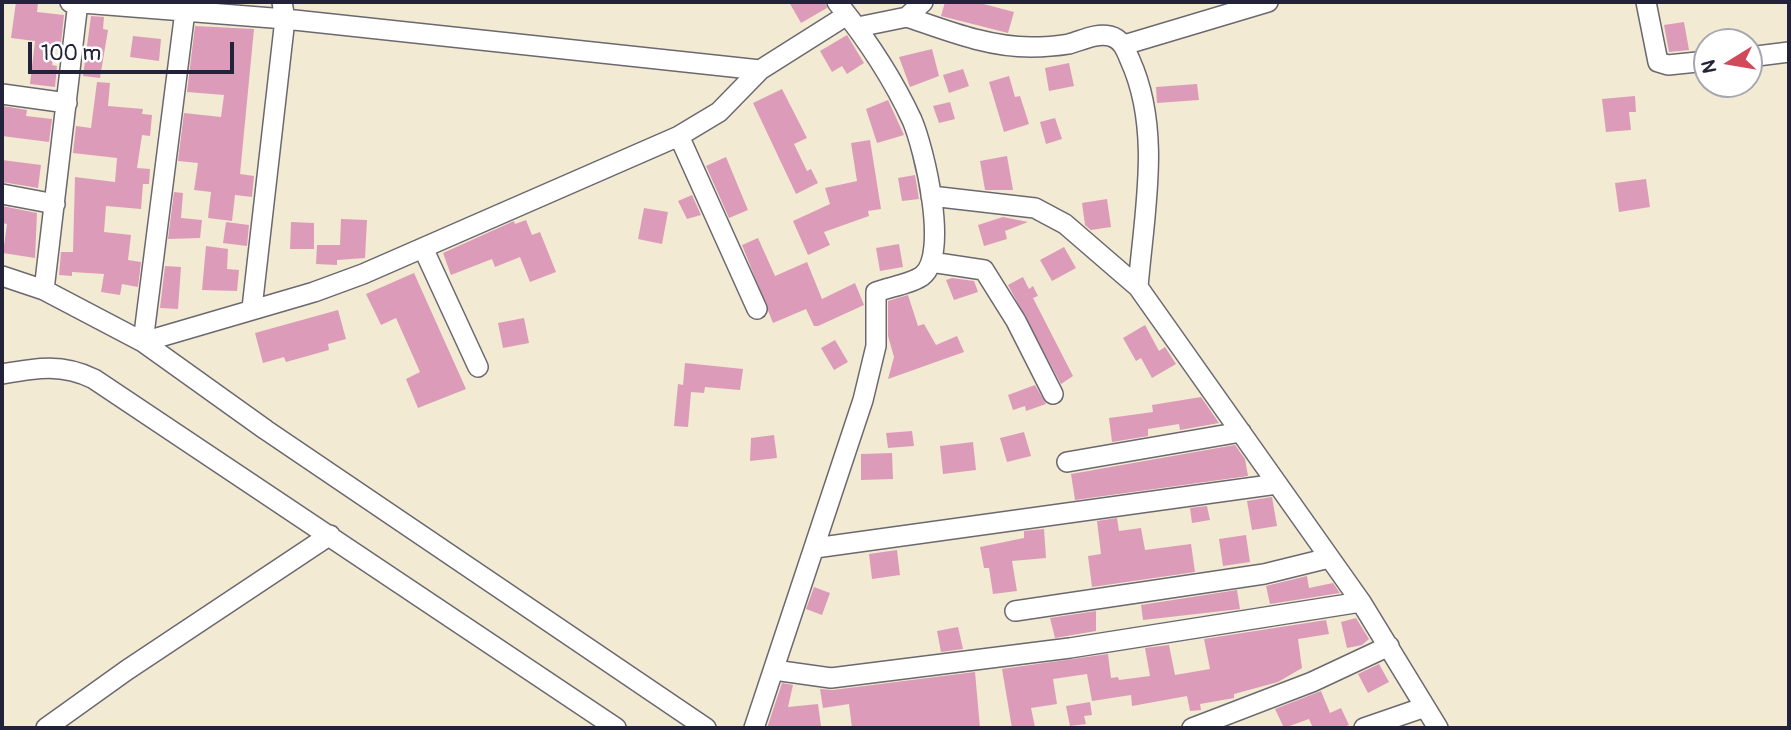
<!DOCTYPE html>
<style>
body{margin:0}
#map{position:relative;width:1791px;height:730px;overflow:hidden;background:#f2ead2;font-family:Pangolin,sans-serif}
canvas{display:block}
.frame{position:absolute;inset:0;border:4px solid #22223b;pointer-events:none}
.north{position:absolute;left:1693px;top:28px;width:70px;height:70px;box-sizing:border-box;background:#fff;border:2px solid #a7a7b1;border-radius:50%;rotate:259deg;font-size:19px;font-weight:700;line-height:28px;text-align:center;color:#22223b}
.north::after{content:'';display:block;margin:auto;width:24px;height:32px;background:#d1495b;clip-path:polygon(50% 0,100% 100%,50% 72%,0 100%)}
.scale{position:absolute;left:28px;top:42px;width:206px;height:32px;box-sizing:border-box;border:4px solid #22223b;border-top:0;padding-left:9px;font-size:21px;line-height:24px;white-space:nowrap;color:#22223b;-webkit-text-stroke:5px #fff;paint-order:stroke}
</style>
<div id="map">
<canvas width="1791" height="730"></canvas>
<div class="frame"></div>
<div class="north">N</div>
<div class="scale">100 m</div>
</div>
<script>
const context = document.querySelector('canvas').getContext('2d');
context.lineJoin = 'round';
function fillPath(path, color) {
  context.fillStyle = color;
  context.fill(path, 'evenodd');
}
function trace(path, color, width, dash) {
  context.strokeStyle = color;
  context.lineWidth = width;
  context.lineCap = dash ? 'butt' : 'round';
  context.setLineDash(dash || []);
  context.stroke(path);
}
fillPath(new Path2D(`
 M16 2 38 3 37 12 64 15 61 43 55 42 52 65 57 66 55 87 30 84 35 41 11 38Z
 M789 2H825L827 8 801 23Z
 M945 2H976L1014 12 1008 33 941 16Z
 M91 16 104 17 103 29 108 30 100 78 83 76Z
 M1684 22 1689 50 1669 52 1664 25Z
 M195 26 254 29 240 174 254 176 252 197 235 195 232 221 208 218 211 192 194 190 198 163 178 161 184 113 221 117 224 95 187 92Z
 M847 35 864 63 847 74 842 66 832 72 820 51Z
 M133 36 161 39 159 61 130 57Z
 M932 49 939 76 910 87 899 57Z
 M1069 63 1074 86 1049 91 1045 68Z
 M963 69 969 86 949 93 943 75Z
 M1009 76 1015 97 1020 96 1029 124 1004 132 989 82Z
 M97 82 110 83 108 106 143 109 142 114 152 115 150 136 142 135 137 168 150 169 149 184H143L141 209 106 206 104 232 131 235 128 260 141 262 138 287 122 284 120 295 101 292 104 274 72 272V276L59 275 61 252H73L75 177 115 182 117 158 73 153 76 126 91 128Z
 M1197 84 1199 100 1157 103 1156 87Z
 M782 89 807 138 794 144 807 171 811 169 818 183 796 194 753 103Z
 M1635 96 1636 112H1629L1631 130 1606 132 1602 99Z
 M888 100 904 135 877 143 866 109Z
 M950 102 955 119 939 123 933 106Z
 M2 106 27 110 26 116 52 119 49 142 2 136Z
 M1055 118 1062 139 1046 144 1040 122Z
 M870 140 881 209 868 211 869 216 824 232 830 245 808 255 793 221 830 204 825 188 857 181 851 143Z
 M1007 156 1013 190H985L980 161Z
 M726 157 748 210 729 218 706 166Z
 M2 160 41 165 38 188 2 182Z
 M915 175 919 199 902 201 898 178Z
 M1646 179 1650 207 1619 212 1615 183Z
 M174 192 183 193 181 218 202 220 200 238 168 239Z
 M692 195 701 215 687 219 678 201Z
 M1107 199 1111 227 1091 230 1085 225 1082 203Z
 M2 206 37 213 35 258 3 253 7 224 2 223Z
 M644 208 668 212 662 244 638 239Z
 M1003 217 1028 222 1005 231 1007 239 984 246 978 225Z
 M341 219 367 220 365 258 337 260V265L316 264 317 245H340Z
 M526 220 532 235 540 232 556 272 530 282 520 257 495 267 492 259 451 275 443 253 514 221 515 224Z
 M226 222 249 225 247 246 223 243Z
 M291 222 314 223V249H290Z
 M758 238 775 276 807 262 822 299 855 283 864 305 818 326H814L806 309 773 323 742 245Z
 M899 244 903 267 880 271 876 248Z
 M206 246 228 249 227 269 239 270 237 291 202 290Z
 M1064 247 1076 268 1052 281 1040 260Z
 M165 266 181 267 178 309 160 308Z
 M414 273 466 389 418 408 406 379 420 372 396 318 381 325 366 294Z
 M1023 277 1029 289 1033 286 1038 296 1033 298 1073 376 1061 384 1008 285Z
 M952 278 974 281 978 292 954 300 946 280Z
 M908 295 918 326 924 324 936 345 957 336 964 352 888 379 894 357 888 336V301Z
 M338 310 346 339 328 344 329 350 286 362 284 357 263 363 255 333Z
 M524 318 529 343 503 348 498 323Z
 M1145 325 1159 351 1165 347 1176 364 1152 378 1141 358 1136 361 1123 338Z
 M835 340 848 362 834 370 821 348Z
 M685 363 743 369 740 390 705 387 704 393 691 392 688 427 674 426 678 384 683 385Z
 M1035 385 1046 404 1026 411 1025 406 1013 410 1008 395Z
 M1201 397 1219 423 1180 430 1179 424 1148 429V436L1112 442 1109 418 1153 412 1152 405Z
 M912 431 914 446 888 448 886 433Z
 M1024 432 1031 456 1007 462 1000 438Z
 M774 435 777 458 750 461 751 438Z
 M973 442 976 470 943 474 940 446Z
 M1235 445 1245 459 1248 476 1075 500 1071 474Z
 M892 453 893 479 861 480V454Z
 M1272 497 1277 526 1252 530 1247 501Z
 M1207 506 1210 520 1192 523 1190 508Z
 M1117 518 1119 531 1141 528 1145 550 1191 544 1195 572 1092 587 1088 556 1101 554 1097 521Z
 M1044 529 1046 558 1012 561 1017 591 993 594 989 568H984L980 547 1024 538V531Z
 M1246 535 1250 562 1223 566 1219 539Z
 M897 550 900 575 872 579 869 554Z
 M1307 576 1309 588 1333 583 1340 593 1270 604 1266 586Z
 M814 587 830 593 822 615 806 609Z
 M1237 590 1240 609 1143 620 1141 605Z
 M1096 611V631L1055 638 1050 618Z
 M1356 618 1369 639 1362 645 1347 648 1341 622Z
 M1326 620 1329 634 1298 639 1302 668 1278 682 1234 694V698L1200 704 1201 710 1190 711 1187 696 1132 706 1131 695 1092 701 1087 674 1053 679 1057 704 1031 708 1035 727 1012 728 1002 669 1108 654 1111 678 1118 677 1119 680 1150 676 1145 648 1169 645 1175 675 1210 669 1204 639Z
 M958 627 963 649 941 652 937 631Z
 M1379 664 1389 682 1368 693 1358 674Z
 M975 672 980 728H852L849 704 823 708 820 689 833 690Z
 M782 683 793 685 788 707 818 704 821 726 767 728Z
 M1321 691 1330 713 1341 708 1349 725 1340 728H1313L1309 719 1284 728 1275 709Z
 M1090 702 1092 715 1084 716 1086 724 1070 726 1066 706Z`), '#dc9cb9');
const minor = new Path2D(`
 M70 2 285 19 760 70
 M1646 2 1658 62 1668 65 1707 61
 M185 11 143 342 314 292 363 274 679 136 719 112 760 70 847 15
 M907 17C948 31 988 47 1031 47 1043 47 1057 46 1069 44 1083 40 1096 33 1110 36 1122 39 1126 50 1130 60 1162 130 1144 213 1138 287
 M858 27 907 17 923 2
 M1124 45 1268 2
 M1749 57 1789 52
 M2 94 67 103
 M679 136 757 309
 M2 194 55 204
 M931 196 1035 208 1065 224 1138 287 1361 602 1438 728
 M423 248 478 367
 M931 262 984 270 1016 321 1053 394
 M2 276 44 290 143 342 266 430 706 728
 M44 290 78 2
 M252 308 285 19 282 2
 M2 374C36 368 62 363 94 379L616 728
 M1067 462 1241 432
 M815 548 1277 484
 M1015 611 1264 574 1329 558
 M774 670 831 678 1070 648 1361 602
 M46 728 127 670 330 535
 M754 728 863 400 876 346V292C889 287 911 284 922 276 950 255 924 148 912 120 893 79 865 37 837 2
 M1192 728 1312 682 1389 646
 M1364 728 1425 707`);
trace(minor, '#6b6870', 22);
trace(minor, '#fff', 19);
</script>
